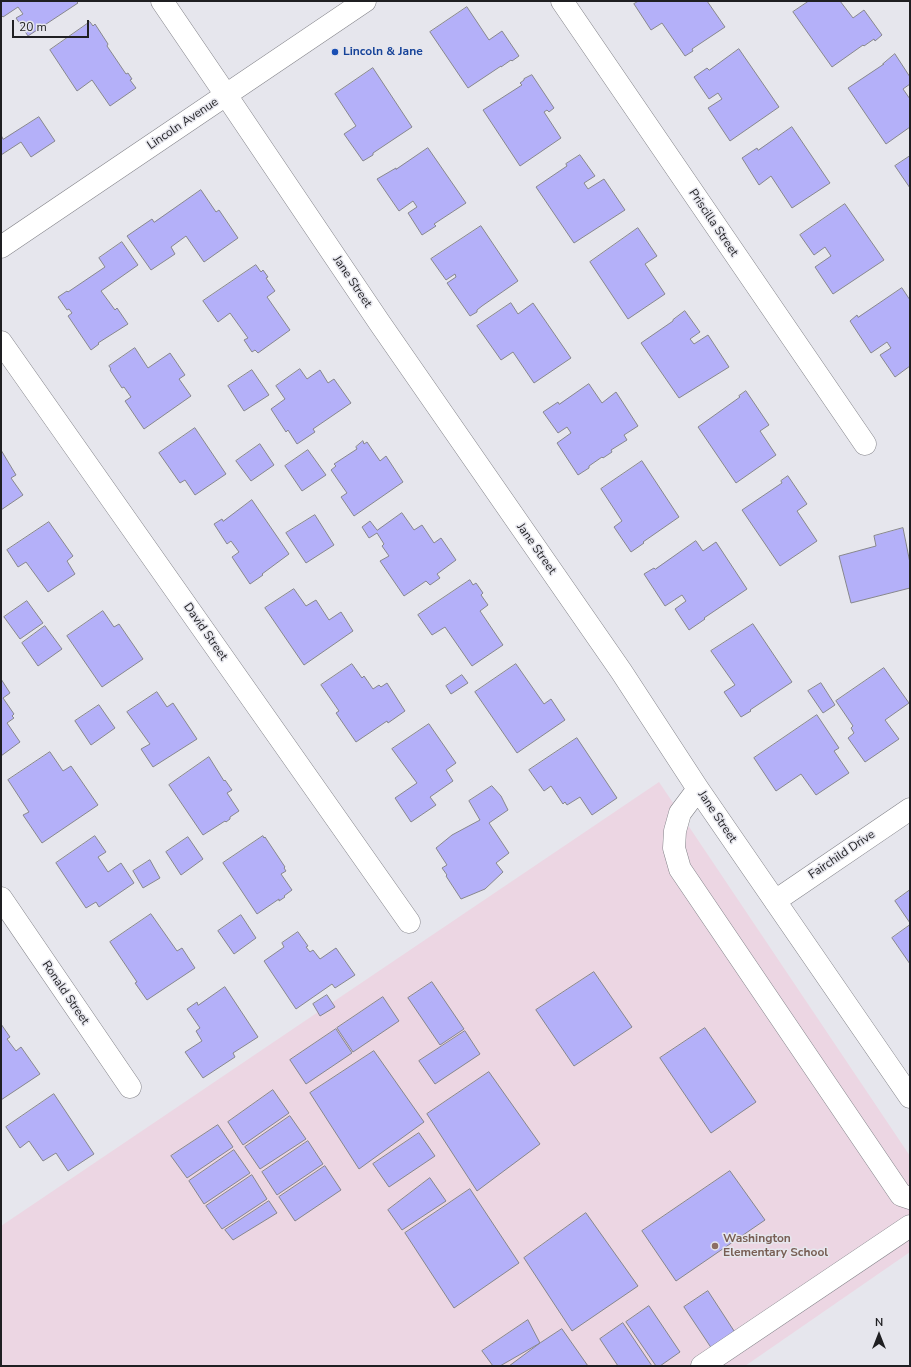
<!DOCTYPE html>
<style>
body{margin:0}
#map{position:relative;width:911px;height:1367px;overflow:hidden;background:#e6e6ed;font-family:"Nunito Sans",sans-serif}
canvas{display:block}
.frame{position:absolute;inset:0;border:2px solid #1f1f22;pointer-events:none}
.north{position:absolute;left:859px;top:1315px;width:40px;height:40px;-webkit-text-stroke:3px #e6e6ed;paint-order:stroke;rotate:0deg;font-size:11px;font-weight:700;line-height:16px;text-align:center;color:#1f1f22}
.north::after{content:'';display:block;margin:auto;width:14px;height:18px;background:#1f1f22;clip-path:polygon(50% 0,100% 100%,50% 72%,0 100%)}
.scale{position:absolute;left:12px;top:20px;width:77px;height:18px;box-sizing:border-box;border:2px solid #1f1f22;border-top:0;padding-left:5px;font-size:12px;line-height:14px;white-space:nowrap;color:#1f1f22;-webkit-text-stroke:3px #e6e6ed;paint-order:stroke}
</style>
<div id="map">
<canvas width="911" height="1367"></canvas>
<div class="frame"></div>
<div class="north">N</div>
<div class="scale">20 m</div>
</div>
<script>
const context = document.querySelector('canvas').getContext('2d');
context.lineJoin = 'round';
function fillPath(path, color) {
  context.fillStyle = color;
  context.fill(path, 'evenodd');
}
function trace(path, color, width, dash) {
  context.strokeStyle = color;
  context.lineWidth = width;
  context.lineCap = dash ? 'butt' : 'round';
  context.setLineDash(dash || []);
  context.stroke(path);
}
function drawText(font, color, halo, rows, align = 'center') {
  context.font = font + ' "Nunito Sans",sans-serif';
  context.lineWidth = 3;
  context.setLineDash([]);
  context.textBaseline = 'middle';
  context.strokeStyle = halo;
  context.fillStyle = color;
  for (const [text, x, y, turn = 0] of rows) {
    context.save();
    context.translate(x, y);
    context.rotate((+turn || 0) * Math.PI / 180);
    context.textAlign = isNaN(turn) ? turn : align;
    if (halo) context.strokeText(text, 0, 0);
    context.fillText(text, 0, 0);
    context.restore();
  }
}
fillPath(new Path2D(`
 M659 782 910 1156V1252L745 1366H1V1226Z`), '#ecd6e3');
const building = new Path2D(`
 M1 1H76L78 3 28 36 16 18 23 14 18 7 3 17 1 15Z
 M639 1H707L725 27 692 49 693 51 685 56 662 23 651 30 634 4Z
 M809 1H840L853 18 864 10 882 35 875 41 874 39 864 46 863 45 832 67 793 12Z
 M467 7 489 40 502 31 519 56 512 61 511 60 501 67V66L468 88 430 32Z
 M90 22 93 26 95 24 108 44 107 46 126 74 128 73 132 79 130 80 136 88 110 106 92 80 77 91 50 50Z
 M739 49 779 107 730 141 708 108 722 99 718 93 709 99 694 77 707 68 709 70Z
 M895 54 910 77V84L903 89 910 99V127L886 144 848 88 884 64H883Z
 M373 68 412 127 373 153V155L363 161 344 134 356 126 335 94Z
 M532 75 554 108 549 112 547 110 544 112 561 138 520 166 483 110 522 85 520 83 524 80V79Z
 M39 117 55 141 31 157 21 142 1 155V135L3 139Z
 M792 127 830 183 792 208 771 176 759 185 742 158 757 148 758 150Z
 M428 148 466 203 434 224 436 226 422 235 408 213 417 207 413 201 399 211 377 179 396 168V169Z
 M580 155 595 176 584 183 588 189 604 179 625 210 574 243 536 187 567 166 566 164Z
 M910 156V188L895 166Z
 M201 190 216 212 219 210 238 238 204 262 186 236 171 247 175 254 151 270 127 236 152 219 154 222Z
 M845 204 884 260 833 294 815 267 831 256 825 247 814 255 800 235Z
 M481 226 518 281 482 306 477 310V312L470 316 447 283 456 277 455 274 446 280 431 259Z
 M638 228 657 256 645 264 665 294 628 319 590 262Z
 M122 242 138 265 101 291 115 310 117 308 128 324 98 343 99 344 91 350 68 316 72 313 69 309 67 310 58 297 67 291 68 292 105 267 99 258Z
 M256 265 261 272 263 270 268 277 266 278 275 291 267 297 290 330 258 353 255 350 252 352 244 340 248 338 230 313 218 322 203 301Z
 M902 288 910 300V366L895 377 880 355 891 348 887 342 871 353 850 321 857 315 858 317Z
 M511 303 518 314 533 303 571 358 534 383 513 352 501 360 477 326Z
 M685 311 700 332 690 339 694 344 708 335 729 367 679 398 641 343 673 321V320Z
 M135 348 148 368 170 353 185 375 179 379 191 396 144 429 125 401 131 397 124 387 122 388 110 370 111 369 109 366Z
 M300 369 307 379 320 370 328 383 334 379 351 403 313 429 315 432 297 444 288 430 286 432 271 409 285 399 276 386Z
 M252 370 269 395 244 411 228 386Z
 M589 384 602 403 616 392 638 426 624 435 627 440 611 450 612 452 603 458 602 457 589 466V468L578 475 557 443 571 433 567 427 558 433 543 412 558 402 559 404Z
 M746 391 769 425 760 431 776 455 736 483 698 427 740 397 739 396Z
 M195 428 226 474 195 495 185 480 180 483 159 453Z
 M363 441 364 444 367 442 380 461 386 456 403 482 354 516 341 497 347 493 331 470 336 466 334 464 357 449 356 447Z
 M260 444 274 465 251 481 236 461Z
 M1 450 16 475 11 478 23 495 1 510Z
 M308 450 326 475 302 491 285 466Z
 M642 461 679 517 643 542 644 543 631 552 614 527 622 521 601 489Z
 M788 476 807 504 797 511 817 541 780 566 742 510 782 483 781 481Z
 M252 500 289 554 262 574 263 575 250 584 232 557 239 552 231 541 227 544 214 524 222 519 223 521Z
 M402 513 414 530 422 525 434 543 441 538 456 560 437 574 440 578 430 585 426 581 404 596 380 561 389 556 382 546 384 544 377 533 369 538 362 527 370 521 377 530Z
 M315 515 334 545 306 563 286 533Z
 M49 522 73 556 67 561 75 574 48 592 26 562 18 567 7 550Z
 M903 528 910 563V588L851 603 839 556 876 546 874 536Z
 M696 541 703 551 716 542 747 589 704 618 705 619 689 630 675 609 686 601 682 595 665 606 644 574 654 568 655 569Z
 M470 580 473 585 476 583 483 593 481 595 488 605 480 611 503 645 472 666 445 627 432 635 418 615Z
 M294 589 306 606 316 600 329 620 341 612 353 631 304 665 265 608Z
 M27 601 43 623 20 639 4 617Z
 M103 611 114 627 119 624 143 659 102 687 67 636Z
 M753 624 792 682 750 710 751 711 741 717 724 692 735 685 711 651Z
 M45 626 62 649 38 666 22 643Z
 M352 664 362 678 364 676 373 689 379 685 381 687 387 683 405 711 388 723 387 721 356 742 336 713 339 711 321 685Z
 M516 664 544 704 551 699 565 720 517 753 475 692Z
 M884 668 909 703 885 720 899 739 865 762 848 738 854 733 851 728 853 726 836 701Z
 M462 675 468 683 451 694 446 686Z
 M1 679 10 693 3 698 14 714 12 716 14 718 7 723 20 742 1 756Z
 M821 683 835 705 823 713 808 691Z
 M157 692 167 707 173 703 197 739 153 767 141 749 150 744 127 712Z
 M99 705 115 728 91 745 75 721Z
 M817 715 839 748 834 751 849 773 816 795 801 774 776 791 754 758Z
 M429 724 456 763 446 770 453 781 430 797 436 805 411 822 395 798 417 783 392 749Z
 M577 738 617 798 592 815 580 797 567 805 565 802 563 804 551 786 544 791 529 770Z
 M50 752 63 771 71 766 98 805 42 843 23 815 29 812 8 780Z
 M209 757 224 781 225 780 232 790 227 793 239 811 230 817V819L226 822 225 821 203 835 169 785Z
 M492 786 501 796 508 810 489 823 509 853 496 863 503 872 485 889 461 899 446 876 447 875 442 868 447 865 436 848 452 835 480 820 469 801Z
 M95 836 106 852 98 857 108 872 121 863 134 883 99 907 96 902 86 908 56 863Z
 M263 836 264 838 265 837 285 867 284 868 286 871 281 874 292 890 284 896 285 897 279 901V899L257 914 223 863Z
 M188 837 203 859 181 875 166 852Z
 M150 860 160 878 143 888 133 871Z
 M910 890V923L895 901Z
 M151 914 177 951 182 948 195 968 147 1000 135 983 137 982 110 942Z
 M241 915 256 938 234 954 218 931Z
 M910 925V964L892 938Z
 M298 932 308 946 306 947 310 952 313 950 320 959 336 948 355 975 335 988 332 984 296 1009 264 961 284 947 282 943Z
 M594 972 632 1027 574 1066 536 1010Z
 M432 982 464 1029 440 1045 408 998Z
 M225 987 258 1037 233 1053 235 1057 203 1078 185 1052 202 1041 196 1031 200 1028 187 1009 197 1002 198 1005Z
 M327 995 335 1007 320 1016 313 1004Z
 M383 997 399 1021 353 1052 337 1028Z
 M1 1024 10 1037 7 1039 16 1051 21 1047 40 1074 1 1100Z
 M705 1028 756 1102 711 1133 660 1058Z
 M336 1029 352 1053 306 1084 290 1060Z
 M465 1031 480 1054 435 1084 419 1061Z
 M374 1051 424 1122 359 1169 310 1093Z
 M489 1072 540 1144 477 1191 427 1114Z
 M273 1090 289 1113 243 1145 228 1122Z
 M54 1094 94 1154 68 1171 56 1153 43 1161 29 1141 20 1148 6 1127Z
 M290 1116 306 1139 260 1169 245 1147Z
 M218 1125 233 1147 187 1178 171 1156Z
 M419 1133 435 1156 389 1187 373 1164Z
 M308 1141 323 1164 277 1195 262 1172Z
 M234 1150 250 1173 204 1204 189 1181Z
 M325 1166 341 1190 295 1221 279 1197Z
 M730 1171 765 1220 676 1281 642 1231Z
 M252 1175 267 1199 222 1229 206 1206Z
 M430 1178 446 1201 402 1230 388 1210Z
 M470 1189 519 1263 454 1308 405 1233Z
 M269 1201 277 1213 233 1240 225 1230Z
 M586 1213 638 1286 572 1331 524 1258Z
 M708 1291 738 1337 714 1352 684 1307Z
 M649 1306 680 1352 660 1366H656L626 1322Z
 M528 1320 540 1343 500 1366H493L482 1351Z
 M623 1323 652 1366H618L600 1339Z
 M562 1329 588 1366H509L540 1343Z`);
fillPath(building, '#b4b0f9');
trace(building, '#87878d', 1);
const minor = new Path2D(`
 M162 1 226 95 379 322 621 671 698 789 910 1097
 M562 1 865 444
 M1 247 365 1
 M1 342 409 922
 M698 789 680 813 675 831 674 848 680 869 901 1195 910 1198
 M1 898 130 1087
 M775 901 910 809
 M702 1366 910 1226`);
trace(minor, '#84848a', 23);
trace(minor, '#fff', 22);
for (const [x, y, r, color] of [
 [335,52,4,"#1a4fb4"],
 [715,1246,4,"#8d6e63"]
]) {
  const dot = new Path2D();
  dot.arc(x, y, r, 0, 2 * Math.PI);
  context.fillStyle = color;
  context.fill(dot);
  trace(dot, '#e6e6ed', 1.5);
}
drawText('bold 12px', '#164399', '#e6e6ed', [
 ["Lincoln & Jane",343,52]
], 'left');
drawText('12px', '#1f1f22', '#e6e6ed', [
 ["Lincoln Avenue",183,124,-34],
 ["Priscilla Street",713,223,56],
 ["Jane Street",352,282,56],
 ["Jane Street",536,549,55],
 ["David Street",205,632,55],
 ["Jane Street",717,817,56],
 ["Fairchild Drive",842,855,-34],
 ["Ronald Street",65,993,56]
]);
drawText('bold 12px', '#785e54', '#e6e6ed', [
 ["Washington",723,1239],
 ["Elementary School",723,1253]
], 'left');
</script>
